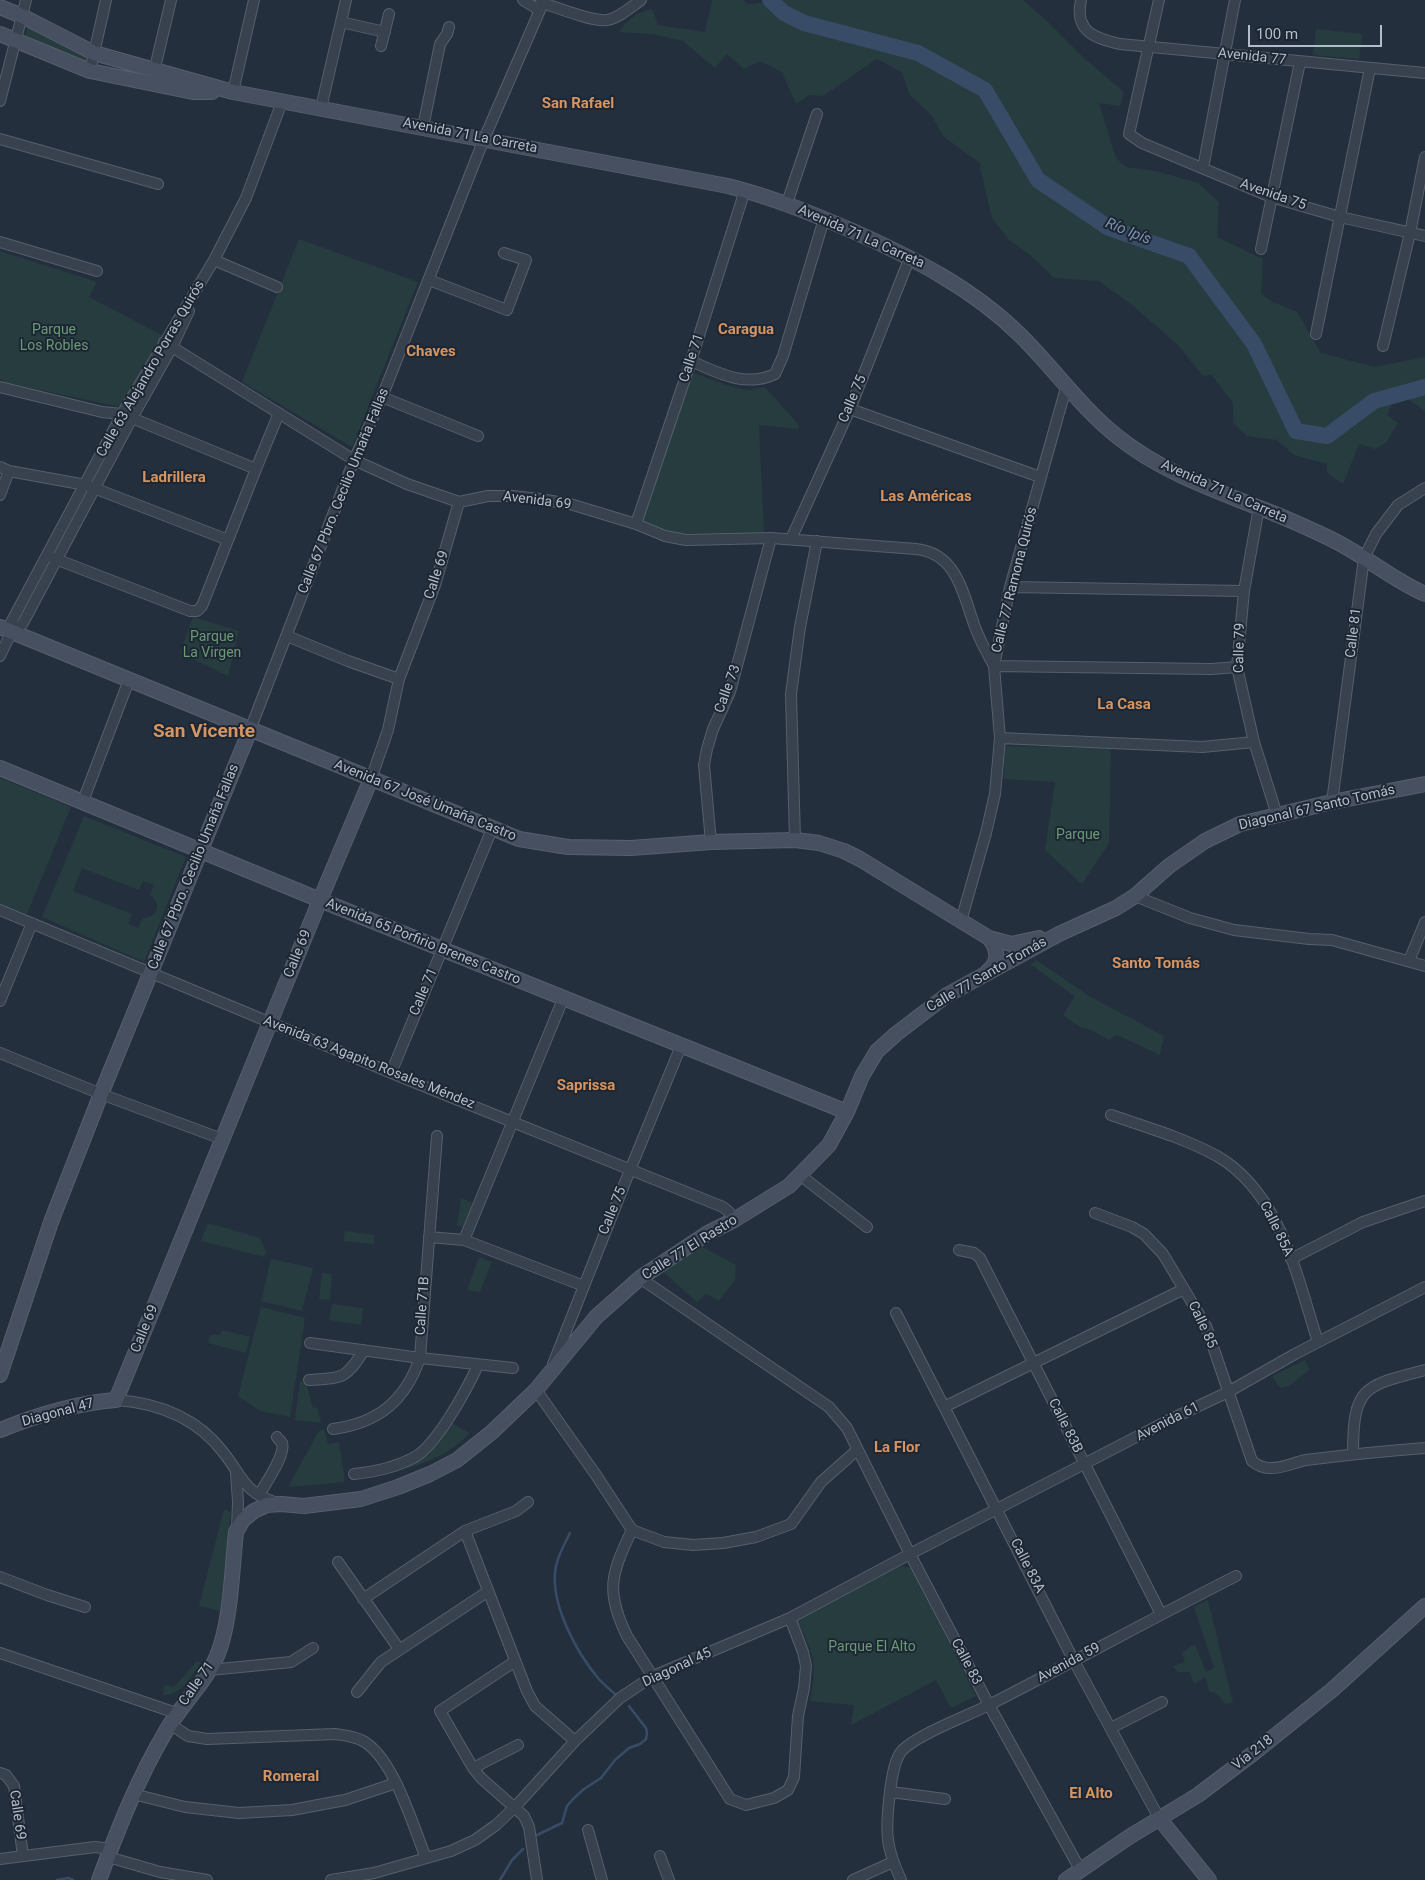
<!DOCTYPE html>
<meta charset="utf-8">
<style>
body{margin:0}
#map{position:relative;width:1425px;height:1880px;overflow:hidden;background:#242f3e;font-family:Roboto,sans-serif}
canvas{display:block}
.scale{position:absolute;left:1248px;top:25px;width:134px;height:22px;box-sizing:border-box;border:2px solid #b4bcc9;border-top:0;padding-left:6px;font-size:15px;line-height:18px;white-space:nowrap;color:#b4bcc9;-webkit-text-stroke:4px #1d2633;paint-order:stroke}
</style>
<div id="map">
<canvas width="1425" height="1880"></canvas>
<div class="scale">100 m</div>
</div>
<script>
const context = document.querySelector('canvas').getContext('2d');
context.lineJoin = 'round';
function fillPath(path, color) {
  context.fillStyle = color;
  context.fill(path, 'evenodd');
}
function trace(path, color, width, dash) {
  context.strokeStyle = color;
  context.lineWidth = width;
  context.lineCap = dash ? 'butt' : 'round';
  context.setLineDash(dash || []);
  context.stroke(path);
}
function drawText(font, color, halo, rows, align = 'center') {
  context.font = font + ' Roboto,sans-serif';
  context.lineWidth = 4;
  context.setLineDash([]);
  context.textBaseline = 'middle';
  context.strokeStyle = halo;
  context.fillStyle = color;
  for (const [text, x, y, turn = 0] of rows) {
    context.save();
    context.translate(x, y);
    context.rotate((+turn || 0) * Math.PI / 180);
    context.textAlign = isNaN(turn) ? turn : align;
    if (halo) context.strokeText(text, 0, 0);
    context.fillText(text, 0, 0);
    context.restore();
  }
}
fillPath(new Path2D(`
 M712 0H743L748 4 767 2 770 0H1023L1048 22 1085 59 1124 92 1120 106 1099 103 1116 158 1126 167 1156 171 1198 183 1219 202 1217 237 1263 259 1261 294 1273 302 1297 312 1321 353 1375 367 1425 357V411L1403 396 1394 400 1387 415 1398 423 1386 443 1375 449 1359 444 1343 484 1327 473V464L1294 455 1277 440 1247 436 1233 423V403L1211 374 1203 376 1179 346 1132 305 1099 281 1054 278 1029 254 1009 240 992 218 980 168 981 164 943 136 932 116 909 94 902 72 877 59 823 96 809 95 796 104 782 72 760 61 744 69 727 54 715 68 683 41 653 34 619 32C626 21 638 11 652 9L658 25 705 32Z
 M28 26 93 55 89 62 29 39 25 35Z
 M1316 29 1362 34 1359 59 1313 55Z
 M299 239 418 282 352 447 242 382Z
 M0 251 97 282 89 297 162 335 120 407 7 383 0 379Z
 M693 373 736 388 750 390 765 387 799 425 798 429 759 425 764 535 675 533 657 527 643 520Z
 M193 617 239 631 228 676 180 653Z
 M1004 746 1111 748 1109 843 1082 884 1045 850 1055 782 1004 779Z
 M0 778 71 807 27 914 0 903Z
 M84 816 186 857 144 962 42 917ZM82 868 139 890 143 881 154 885 150 895C163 903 157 919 142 918L138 928 128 924 132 914 73 891Z
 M1036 960 1089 996 1164 1036 1160 1055 1117 1035 1109 1040 1091 1030 1080 1027 1063 1015 1075 996 1031 965Z
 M461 1198 473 1203 463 1227 457 1226Z
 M208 1223 260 1238 266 1252 264 1257 201 1241Z
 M345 1231 374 1235V1244L343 1241Z
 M699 1245 736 1265 735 1280 719 1301 706 1294 697 1302 661 1270Z
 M479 1257 492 1262 480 1292 467 1290Z
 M271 1259 313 1268 302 1311 261 1301Z
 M322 1273 332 1274 330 1300 319 1299Z
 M332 1304 363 1308 361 1325 329 1320Z
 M261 1307 305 1318 290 1417 260 1411 238 1396Z
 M222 1330 250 1337 246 1353 208 1343 210 1335H220Z
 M1305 1360 1309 1370 1289 1386 1280 1388 1272 1376Z
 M300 1381 306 1383 313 1408 317 1407 321 1423 295 1420Z
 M452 1423 470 1433C441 1464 399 1471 359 1479L355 1477 415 1461 436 1445Z
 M324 1429 328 1444 339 1442 345 1482 288 1487 319 1431Z
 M224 1509 231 1512 221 1611 199 1606Z
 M901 1566 911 1568 976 1696 951 1708 936 1680 851 1725 854 1705 810 1701C818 1664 813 1653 797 1620Z
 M1208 1600 1233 1703 1225 1704 1218 1695 1209 1691 1205 1677 1194 1684 1190 1672H1177L1173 1666 1185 1662 1182 1653 1195 1644 1206 1672 1214 1668 1194 1607Z
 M197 1661 201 1663C192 1676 181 1696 163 1695L165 1685 174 1687Z`), '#263c3f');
trace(new Path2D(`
 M570 1533C564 1545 556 1559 555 1573 552 1607 577 1653 598 1678 604 1685 612 1691 618 1697
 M537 1835 562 1823 567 1806 573 1799 584 1789 601 1778 615 1760 629 1748 640 1744 646 1739 647 1733 646 1728 629 1706
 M57 1880 68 1878 73 1880
 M500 1880 512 1860 523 1849`), '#394c67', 2.5);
trace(new Path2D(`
 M770 0 784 13 804 23 918 53 985 90 1038 180 1109 228 1189 256 1254 344 1296 431 1327 436 1374 401 1425 387`), '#394c67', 16);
const street = new Path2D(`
 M523 0 539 10
 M541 0 543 3C558 8 593 22 607 20 619 18 631 7 641 0
 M1081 0C1074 32 1095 38 1120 44L1425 73
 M1159 0 1129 134 1142 143 1271 197 1340 217 1425 236
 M341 22 385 32
 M381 46 389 14
 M90 71 106 0
 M154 72 171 0
 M233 92 254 0
 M0 101 26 0
 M321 108 346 0
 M423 127 440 44 447 34 449 27
 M0 139 158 184
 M1203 168 1235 0
 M787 203 817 114
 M0 242 97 271
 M1261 249 1300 62
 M214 260 277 287
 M429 280 507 310 526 260 504 253
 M1316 334 1370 68
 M164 342 354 460 407 484 459 502 488 496H513L540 499 570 504 636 524 665 536 686 540 771 538 916 549C957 553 963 594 975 627 980 641 987 653 994 666L1212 669 1237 667
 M1383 346 1410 233 1425 157
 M691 361C718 373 746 388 775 374L783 356 824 219
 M0 387 102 412 122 414 256 469
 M382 397 478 436
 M850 409 1040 477
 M0 467 9 471 86 485 228 540
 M0 495 9 471
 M1259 507 1244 591 1237 667 1254 742 1277 815
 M636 524 691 361 745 190
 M791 539 850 409 910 257
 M53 558 190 611H197L202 606 256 469 279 413
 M1010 587 1244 591
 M7 630 122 414 214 260 246 198 282 102
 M287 636 348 661 399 679
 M0 656 8 639 23 623 132 418 172 347 189 311
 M250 730 354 460 382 397 484 139 543 3
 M1000 738 1202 747 1254 742
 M371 779 388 730 399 679 435 585 459 502
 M83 801 129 680
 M1332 802 1364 558 1376 534 1398 505 1425 488
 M795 840 791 694 800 627 817 541
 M711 842 704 765 707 749 713 729 730 692 771 538
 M1135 896 1190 918 1234 930 1309 939 1332 940 1425 966
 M0 910 406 1079 723 1207 729 1212 734 1220
 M961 921 986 833 995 794 1000 738 994 666 1010 587 1066 388
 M1409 961 1425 922
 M0 1001 32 923
 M0 1053 101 1094 222 1139
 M391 1073 492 829
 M1111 1115C1146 1127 1184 1138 1217 1156 1281 1193 1297 1277 1318 1342
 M800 1175 867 1227
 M1095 1213 1132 1227 1144 1234 1163 1254 1206 1326 1252 1461C1257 1465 1263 1468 1269 1468 1283 1469 1294 1462 1306 1460 1346 1455 1385 1451 1425 1448
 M429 1237 464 1240 584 1286
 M464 1240 563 999
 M959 1250 974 1253 980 1258 1161 1614
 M1291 1259 1363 1222 1425 1201
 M640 1278 829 1407 847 1428 910 1554 989 1705 1081 1871
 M896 1313 1074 1661 1159 1818
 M310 1343 420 1358 513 1368
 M553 1364 630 1170 681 1046
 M309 1380C343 1378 346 1379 364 1350
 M536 1390 596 1475 632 1530
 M116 1400C158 1403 197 1418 223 1452 243 1477 243 1492 277 1503
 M944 1407 1184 1289
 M333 1429C378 1423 405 1401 420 1358L437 1136
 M1353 1454C1353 1387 1363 1386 1425 1370
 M236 1473 238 1502 237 1529
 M354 1474C374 1472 394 1468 413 1458 436 1447 467 1389 478 1365
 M259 1495C265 1484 286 1455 282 1443 281 1441 278 1439 277 1437
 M632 1530C611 1574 605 1591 627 1636L730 1799 746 1805 774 1798 788 1790 794 1777 798 1716 804 1688 806 1666 803 1652 790 1618
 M632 1530 664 1542 693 1545 723 1543 756 1537 791 1524 821 1482 857 1450
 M465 1531 527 1691 535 1706 575 1741
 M338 1562 399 1649
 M0 1577 47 1595 85 1607
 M363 1599 465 1531 516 1511 528 1502
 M0 1653 176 1713
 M514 1662 440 1711 473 1768 481 1778 524 1816 529 1827 537 1880
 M210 1670 291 1662 313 1648
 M357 1692 381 1662 487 1592
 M170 1724 188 1736 207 1739 335 1734C343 1735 353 1736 361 1740 393 1755 413 1826 426 1858
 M1111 1728 1162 1702
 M473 1768 518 1745
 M0 1773 6 1775 14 1786 23 1856
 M891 1792 945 1799
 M133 1794 185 1807 239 1813 292 1810 345 1800 396 1783
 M588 1830 602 1880
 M660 1856 669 1880
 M108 1857 160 1872 207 1880
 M0 1859 95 1847 111 1849
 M331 1880 374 1873 451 1851 475 1840 496 1825 515 1807 575 1741 620 1698 653 1676 790 1618 910 1554 1167 1421 1228 1392 1295 1354 1425 1287
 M853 1880 893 1862
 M901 1880C895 1867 890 1855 888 1840 886 1823 890 1765 901 1752 913 1736 970 1715 991 1704 1073 1662 1153 1618 1236 1576`);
const secondary = new Path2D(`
 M0 7 22 16 94 53 233 92 728 186C772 197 813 214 855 232 913 258 972 288 1019 334 1053 367 1080 407 1118 437 1159 470 1209 488 1257 507 1282 516 1306 527 1329 538 1363 554 1391 579 1425 594
 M0 34 90 71 193 92H212
 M0 627 519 839 568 847 631 848 711 842 795 840 819 843 844 851 860 859 989 938 1011 944 1039 938
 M0 768 320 900 847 1112
 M987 972C1000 962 998 949 989 938
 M0 1375 51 1222 101 1094 250 730
 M0 1430C37 1415 76 1403 116 1400L320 900 371 779
 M1159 1818 1209 1880
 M99 1880C118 1829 138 1778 166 1731 181 1705 205 1683 217 1656 231 1623 232 1568 236 1532L243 1520 254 1511 267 1505 281 1504 304 1506 361 1499 398 1487 430 1474 457 1460 492 1432 536 1390 596 1317 640 1278 708 1233 734 1220 789 1186 829 1145 847 1112 862 1076 877 1051 896 1034 947 995 1059 934 1116 908 1135 896 1169 866 1205 841 1240 824 1332 802 1425 784
 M1066 1880 1129 1837 1198 1795 1255 1752 1332 1690 1425 1606`);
trace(street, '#565f6c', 12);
trace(secondary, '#565f6c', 16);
trace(street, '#38414e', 10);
trace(secondary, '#465061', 14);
drawText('14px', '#b4bcc9', '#1d2633', [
 ["Avenida 77",1252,57,6],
 ["Avenida 71 La Carreta",470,136,11],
 ["Avenida 75",1273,195,19],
 ["Avenida 71 La Carreta",861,237,24],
 ["Calle 71",692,358,-72],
 ["Calle 63 Alejandro Porras Quirós",151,369,-60],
 ["Calle 75",853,399,-67],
 ["Calle 67 Pbro. Cecilio Umaña Fallas",344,491,-68],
 ["Avenida 71 La Carreta",1224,492,24],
 ["Avenida 69",537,501,7],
 ["Calle 69",437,575,-72],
 ["Calle 77 Ramona Quirós",1015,580,-76],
 ["Calle 81",1354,633,-83],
 ["Calle 79",1240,648,-89],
 ["Calle 73",728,689,-70],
 ["Avenida 67 José Umaña Castro",425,801,22],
 ["Diagonal 67 Santo Tomás",1317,808,-13],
 ["Calle 67 Pbro. Cecilio Umaña Fallas",194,867,-68],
 ["Avenida 65 Porfirio Brenes Castro",423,942,22],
 ["Calle 69",298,954,-68],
 ["Calle 77 Santo Tomás",987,975,-30],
 ["Calle 71",424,992,-67],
 ["Avenida 63 Agapito Rosales Méndez",369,1063,22],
 ["Calle 75",613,1211,-68],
 ["Calle 85A",1276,1229,64],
 ["Calle 77 El Rastro",690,1248,-32],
 ["Calle 71B",423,1306,-86],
 ["Calle 85",1202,1325,65],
 ["Calle 69",145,1329,-68],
 ["Diagonal 47",58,1413,-15],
 ["Avenida 61",1168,1422,-27],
 ["Calle 83B",1065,1426,63],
 ["Calle 83A",1027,1566,63],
 ["Calle 83",966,1662,62],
 ["Avenida 59",1069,1663,-28],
 ["Diagonal 45",677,1668,-25],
 ["Calle 71",197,1684,-55],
 ["Vía 218",1253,1753,-38],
 ["Calle 69",17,1815,82]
]);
drawText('14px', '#6b9a76', '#1d2633', [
 ["Parque",54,330],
 ["Los Robles",54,346],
 ["Parque",212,637],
 ["La Virgen",212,653],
 ["Parque",1078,835],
 ["Parque El Alto",872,1647]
]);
drawText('bold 15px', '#d59563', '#1d2633', [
 ["San Rafael",578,104],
 ["Caragua",746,330],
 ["Chaves",431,352],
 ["Ladrillera",174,478],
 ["Las Américas",926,497],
 ["La Casa",1124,705],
 ["Santo Tomás",1156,964],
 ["Saprissa",586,1086],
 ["La Flor",897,1448],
 ["Romeral",291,1777],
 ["El Alto",1091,1794]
]);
drawText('italic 15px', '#7c92b1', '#1d2633', [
 ["Río Ipís",1128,232,22]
]);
drawText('bold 19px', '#d59563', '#1d2633', [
 ["San Vicente",204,732]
]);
</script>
